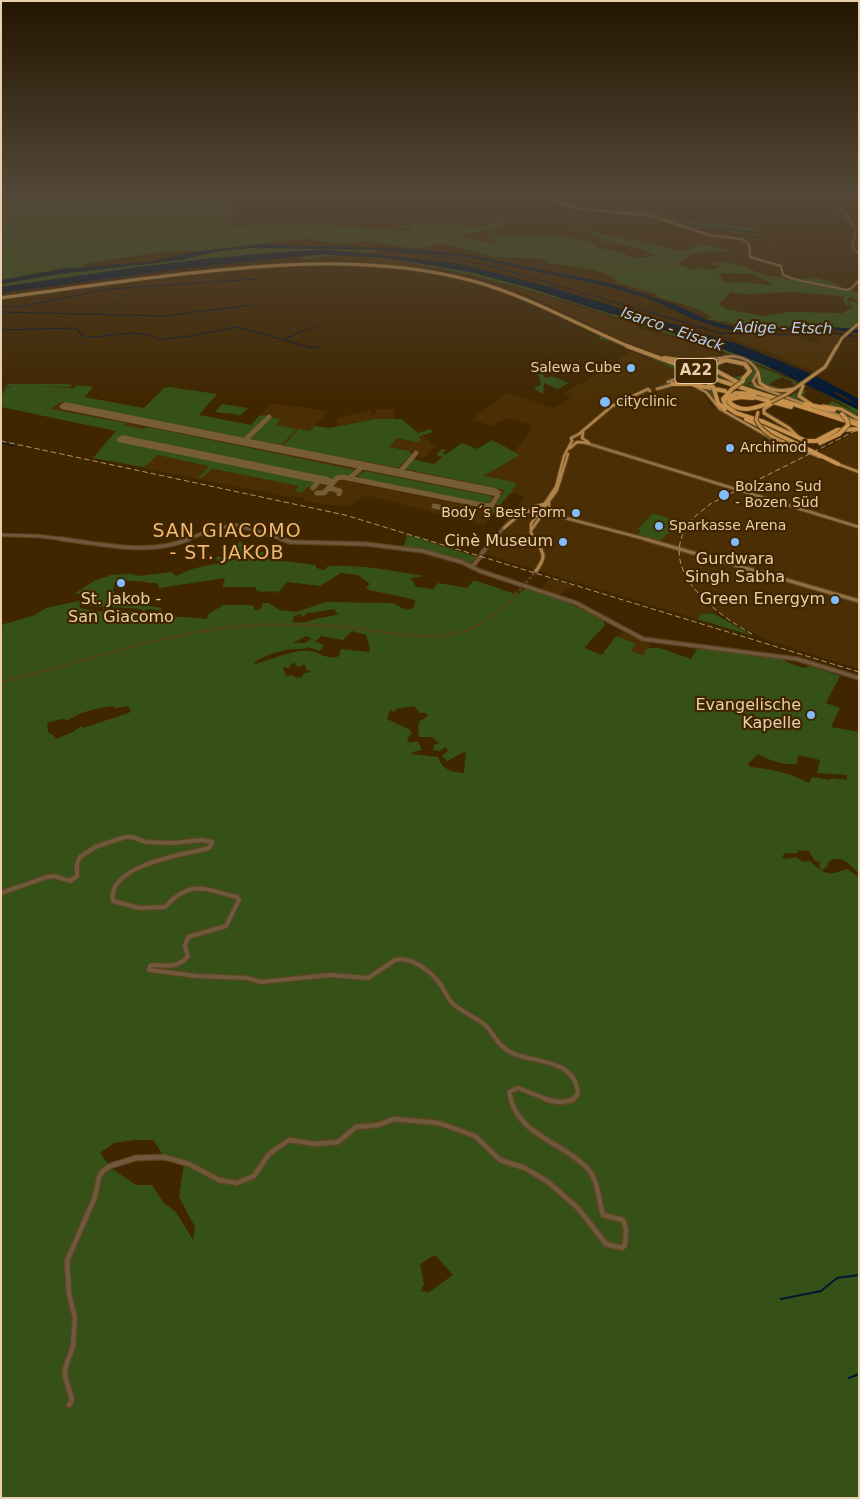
<!DOCTYPE html>
<meta charset="utf-8">
<style>
body{margin:0}
#map{position:relative;width:860px;height:1499px;overflow:hidden;background:#402600;font-family:"DejaVu Sans",sans-serif}
canvas{display:block}
.frame{position:absolute;inset:0;border:2px solid #eacfae;pointer-events:none}
</style>
<div id="map">
<canvas width="860" height="1499"></canvas>
<div class="frame"></div>
</div>
<script>
const context = document.querySelector('canvas').getContext('2d');
context.lineJoin = 'round';
function fillPath(path, color) {
  context.fillStyle = color;
  context.fill(path, 'evenodd');
}
function trace(path, color, width, dash) {
  context.strokeStyle = color;
  context.lineWidth = width;
  context.lineCap = dash ? 'butt' : 'round';
  context.setLineDash(dash || []);
  context.stroke(path);
}
function drawText(font, color, halo, rows, align = 'center') {
  context.font = font + ' "DejaVu Sans",sans-serif';
  context.lineWidth = 4.5;
  context.setLineDash([]);
  context.textBaseline = 'middle';
  context.strokeStyle = halo;
  context.fillStyle = color;
  for (const [text, x, y, turn = 0] of rows) {
    context.save();
    context.translate(x, y);
    context.rotate((+turn || 0) * Math.PI / 180);
    context.textAlign = isNaN(turn) ? turn : align;
    if (halo) context.strokeText(text, 0, 0);
    context.fillText(text, 0, 0);
    context.restore();
  }
}
fillPath(new Path2D(`
 M331 256 390 260 435 268 433 269 326 258Z
 M510 286 633 324 642 329 676 338 720 353 710 359 700 360 661 356 612 336 559 309 508 287Z
 M817 334 842 335 835 348 830 349 832 351 825 364 815 372 771 353 736 341 732 335H792L814 343 821 342Z
 M630 351 682 372 671 377 674 384 688 386 701 391 711 406 775 441 812 456 859 430V669L767 640 729 620 717 611 702 614 697 619 484 554 523 512 518 507 525 496 512 493 484 525 369 496 362 497 348 507 308 502 303 501 304 498 292 496 290 497 93 458 116 431 1 407V395L10 387H57L91 390 85 397 144 408 149 405 251 425 271 403 328 411 303 438 434 464 520 455 515 451 532 428 531 425 507 418 491 426 472 419 507 393 555 408 571 397 564 393 613 365Z
 M376 409H395L394 419H375L337 426 338 418 371 410V415H375Z
 M423 435 431 442 429 443 436 445 423 458 417 457 419 453 389 447 397 438 416 442 417 437Z
 M549 579H550L574 586 558 595 542 589Z
 M621 633H624L651 644 644 655 631 651 635 644 618 637Z`), '#4b2e03');
fillPath(new Path2D(`
 M1 195H210L209 197 211 198 237 204 235 208 239 209 228 219 233 222 232 226 312 223 362 228 410 231 409 227 385 226H408L422 221 437 225 456 223 466 225V227H488L486 226 495 220 502 219 501 225 496 229 459 235 464 238 498 244 499 242 488 238V235L491 232 494 234 492 236 550 234 596 243V247L626 254 632 258 658 256 641 249 607 242 588 232 576 230 564 225 682 251C688 250 692 247 698 245 706 242 720 249 730 251L694 253 677 264 695 270 698 267 714 270 720 266 711 264C727 256 756 274 775 277 787 278 799 278 811 279L812 278 806 275 840 285 838 287 859 293V303L854 298 850 297 847 300 850 306 848 307 843 300 844 296H840L792 292 746 294 731 292 719 304 726 309 762 316 789 312 843 313 852 307 849 300 859 304V329L829 327 747 328 725 321 720 322 709 319 708 318H712C697 305 675 304 656 296V294L617 283C608 267 563 266 545 263L549 262 544 259 494 257 440 243 424 248H410L365 241 350 244 338 243 317 241 312 238 202 251 161 252 84 264V268H63L1 280ZM718 273 753 274 776 286 742 282 725 283Z
 M596 206 650 212 686 221 749 227 760 231 744 230V232L760 233 759 234 772 242 768 244 770 241 752 234 683 226 647 215Z
 M258 246 376 248 375 251 383 253 320 250 177 263 1 287V282L26 277 166 262 190 255Z
 M329 253 423 263 474 273 530 288 594 309 625 316 646 325 712 345 760 363 859 410 857 413 859 419 841 409 859 421 834 414 859 423 767 393 780 396C762 388 728 384 715 369V364L721 362 717 364 721 365 717 369 720 370 719 372 737 381 733 378 746 374 747 371 743 369 745 367 727 361 722 364 729 360 715 363 713 369C725 382 746 386 763 392L661 357C673 360 685 362 697 362 717 361 742 349 756 370L753 381 746 384 749 385 753 382 761 389 823 410 817 407 842 414C829 404 808 409 799 395L803 389 806 391 803 397 811 403 827 406 832 401 854 411C797 374 727 353 662 332 584 306 504 280 422 265 396 260 362 253 336 255 324 255 310 262 299 258Z
 M515 295 699 376 713 388 716 400 724 409 744 422 720 409 709 395 693 385 671 383 655 387 687 376 668 382 667 380 683 373 615 342 599 339 600 336Z
 M755 365 795 381 799 385 791 384 793 382 782 377 769 384 779 388 778 390H793L786 395 790 396 799 391V398L813 406 782 395 781 392 778 393 756 385 755 381 757 375 761 384 759 369Z
 M538 374H543L545 378 552 376 569 383 558 389 544 383 543 394 534 389 541 384Z
 M8 384H67L73 385 69 387 29 386 73 388 77 385 93 387 84 397 144 408 164 388 169 387 217 394 199 415 251 425 260 415 281 419 276 425 297 429 281 445 61 402 51 409 126 423 124 425 143 429 148 427 356 470 350 477H338L329 485 321 484 316 489 308 487 301 493 295 491 299 486 214 469H211L202 478H198L209 466 158 455 144 467 93 458 116 431 1 407V395L8 388 14 386 8 387 1 393Z
 M222 404 248 408 241 415 215 412Z
 M375 419H402L418 433 430 429 433 432 418 437 421 440 416 442 397 438 390 447 409 451 412 454 398 468 283 446 299 429 309 431 315 426 330 428Z
 M492 440 520 455 483 476 514 482 517 485 484 523 505 490 406 469 413 459 434 464 443 457 436 455 442 449H446L443 453 445 455 462 443 477 449Z
 M365 471 491 496 492 498 489 502 483 504 359 478 358 475Z
 M653 513 680 522 659 542 637 535 641 531 638 529Z
 M404 534 408 535 477 557 470 564C450 553 425 551 403 548L407 536Z
 M239 542H242V553L268 552 266 559 316 565V568L325 570 328 566C360 564 393 571 425 576L411 578 416 587 433 589 438 583 467 588 474 580 518 595 526 587 569 603 603 620 605 625 584 648 602 655 616 636 636 644 631 651 643 655 648 648H660L691 659 698 647 784 659 786 662 803 668 810 666 840 676 826 703 840 708 831 727 859 732V873C848 864 843 854 829 861L827 867 822 870 819 867 820 862 815 861 809 851 798 850V853H786L782 856 785 859 796 857 803 862 810 861C825 875 828 876 847 869L859 877V1498H1V625L35 615 46 608 96 597 95 593 74 594 94 581 111 575 132 574 139 576 171 572 176 576 192 569 227 561H217L216 557 232 556V560L237 559 238 555H234L233 549ZM341 573 358 575 370 584 366 587 369 590 412 599 415 601 414 607C405 614 400 605 392 603L326 602 297 612 280 610 268 603H262V607L259 610H254V607L251 605H221L222 606 208 614 207 619 155 615C147 612 138 617 129 615L137 612 136 611C117 613 98 613 80 608L79 605 104 607 102 609H107L111 607 141 609 143 611 149 609 162 611 161 608 138 604 114 603 117 594 113 591 115 582C123 578 146 583 157 583L159 588 225 578 222 587H255L256 590 262 592 276 591 277 594 287 582 320 586ZM334 609 338 614C333 616 331 616 326 617 310 619 310 624 292 622L294 616 299 614 304 617 307 612 312 613ZM352 631 366 635 370 649 369 652 341 649 339 656C328 661 320 652 309 651 294 649 271 660 256 664L254 663C262 656 282 650 293 649 298 648 303 650 308 647L320 651 324 645 310 639 306 643H293L306 636 316 641 321 636 343 640ZM295 663 296 665 300 667 304 664 307 670 311 672 304 673 302 677 296 678 293 675 286 676 283 667 289 668 291 664ZM113 706 115 708 128 706 131 712 83 728 81 726 73 732 56 739 54 736 48 732 47 723 62 719 68 720C83 711 96 708 113 706ZM414 706 420 713H426L428 716 420 721 418 728 419 737H432L439 743 434 745 433 750 439 751 446 747 448 751 442 756 447 761 466 751 464 773C452 772 442 770 438 757L412 754V752L422 750 418 741 409 743 407 738 412 734 410 730 387 719 390 710 394 712 396 711 395 709ZM758 754C771 761 782 765 797 764L798 755 820 760 817 773 847 775V780L831 778 830 780 812 777 809 783C790 773 771 769 750 767L748 764ZM135 1140H153L164 1156 184 1163 179 1197 195 1227 193 1240 176 1212 164 1203 152 1185H136L112 1169 100 1153 114 1143ZM435 1255 453 1275 429 1292 421 1291 424 1284 420 1264Z
 M713 613 753 636 697 619 702 614Z`), '#355118');
fillPath(new Path2D(`
 M257 244 414 249 470 255 613 284 679 306 707 320 730 326 747 328 829 327 859 329V333L826 329 750 331 724 329 693 319 648 298 602 285 466 257 386 250 251 248 221 251 181 260 60 274 1 284V280L63 269 147 262 195 252Z
 M330 250 457 263 547 286 738 344 814 375 859 399V406C848 400 839 391 827 390L851 405 859 407V410L760 363 712 345 646 325 625 316 611 314 530 288 474 273 388 258 320 254 181 269 1 293V287C108 271 222 253 330 250Z`), '#001733');
trace(new Path2D(`
 M675 223 762 233
 M373 249 452 258 495 267 720 333 788 335
 M224 281 235 270
 M1 307H19L109 289 257 279
 M109 310 133 289
 M1 312 164 316 251 305
 M1 330 74 328 78 329 81 335 89 337C113 337 139 327 160 340L189 336
 M799 334 832 333 859 337
 M191 336 237 327 313 348 318 347
 M285 339 315 326
 M1 443 15 446`), '#001733', 1);
trace(new Path2D(`
 M781 1299 821 1291 837 1278 859 1275
 M849 1378 859 1374`), '#001733', 2);
trace(new Path2D(`
 M825 386 836 396 859 408`), '#001733', 3);
trace(new Path2D(`
 M243 442 269 417
 M399 473 416 453
 M350 478 362 467H369
 M313 488 320 479
 M329 488 340 491 339 494
 M317 493H324L337 478 343 477 487 506 491 505
 M434 506 462 512
 M490 508 498 495 495 492`), '#775c38', 5);
fillPath(new Path2D(`
 M65 402 495 488 502 492 495 496 61 409 59 406Z
 M122 435 328 477 335 481 328 485 118 442 116 439Z`), '#775c38');
trace(new Path2D(`
 M1 682C87 662 171 629 260 625 291 624 321 625 351 628 385 631 419 641 453 634 490 627 513 598 536 571`), '#5a3f1a', 3, [3, 2]);
const tertiaryFar4 = new Path2D(`
 M848 195 840 208 856 229 852 247 859 254`);
const tertiaryFar3 = new Path2D(`
 M1 535 38 536 71 540
 M186 540 213 529 236 525 286 540
 M493 540 520 510 539 511`);
const tertiaryFar2 = new Path2D(`
 M61 539C102 544 150 556 189 539
 M281 539 291 542 366 544 423 551 462 562 480 571 576 603 643 639 797 659 859 678
 M482 553 494 539
 M472 567 480 557`);
const tertiaryFar1 = new Path2D(`
 M1 893 47 877 54 876 70 881 77 876V864L80 857 95 847 125 837H132L146 842 173 843 202 840 212 842 210 847 206 849C183 854 106 866 113 901L139 908 165 907C191 879 204 889 237 897L239 900 226 926 188 937 185 946 188 956C179 968 166 966 153 965L150 966 149 970 197 976 247 978 261 982 330 975 368 978 395 960C411 956 431 971 440 984 445 991 447 998 453 1004 462 1012 475 1017 485 1025 492 1031 495 1040 502 1046 522 1067 575 1052 578 1094L572 1100
 M511 1100 509 1092 518 1088 549 1100`);
const tertiary = new Path2D(`
 M545 1099C555 1102 564 1104 574 1099
 M69 1405 72 1400 65 1376V1369L73 1346 75 1318 69 1294 67 1261 95 1197 99 1177 103 1171 110 1166 136 1158 164 1157 189 1164 219 1180 237 1183 254 1176 269 1154 289 1140 316 1144 338 1142 356 1127 378 1125 394 1119 439 1123 475 1136 500 1160 525 1168 548 1182 578 1208 606 1244 622 1248 625 1245 626 1229 623 1220 603 1215C598 1199 599 1181 587 1168 564 1143 519 1135 511 1099`);
const secondaryFar2 = new Path2D(`
 M533 195 577 208 651 216 709 235 742 239 749 244 750 257 781 266 783 275 797 280 847 290 852 288 859 280`);
const secondaryFar1 = new Path2D(`
 M586 443 859 527
 M539 511 649 540`);
const secondary = new Path2D(`
 M645 539 859 601`);
const primaryFar1 = new Path2D(`
 M718 359C733 353 750 357 758 372L753 381 756 386 807 405
 M700 369 714 361
 M668 382 689 375
 M695 386 706 392 720 409 773 439
 M657 389 674 384
 M816 408 859 422
 M583 433 582 438 588 442
 M572 441 571 438 579 434 612 406 648 389 650 391
 M570 448 577 442 589 443
 M803 450 820 457
 M835 463 859 472
 M549 503V508L557 514
 M532 507 544 504
 M538 516 557 490 568 454
 M504 528 524 511 533 512 534 517
 M532 529 541 516 559 515
 M536 540 531 533V524L556 487 564 456 572 441`);
const primary = new Path2D(`
 M535 539C544 554 547 556 536 571`);
const trunkFar1 = new Path2D(`
 M837 347 842 338 858 324`);
const trunk = new Path2D(`
 M758 372 760 383C770 391 781 392 793 389
 M803 386 799 396 811 404
 M787 394 825 367 837 346
 M773 403 764 409V413L789 428 799 438
 M823 406 841 409 859 419
 M798 448 805 451`);
const motorwayFar1 = new Path2D(`
 M1 298C65 289 128 280 192 273 285 263 382 256 473 281 528 296 578 325 630 347`);
const motorway = new Path2D(`
 M627 346 721 381 859 425
 M664 358 686 361 720 359
 M696 374 713 387
 M737 382 713 369V365L726 360 745 364 750 371 742 380
 M672 384H691L725 391
 M714 389 718 403 725 409
 M732 389 723 399 726 406 736 413 764 422 806 441H816L837 430 859 429
 M751 396 791 407
 M753 398 740 397 731 399 729 402C741 414 755 408 769 403
 M726 399 736 393 755 394
 M805 404 834 410
 M746 419 838 464
 M820 443 839 434`);
trace(tertiaryFar4, '#5f441f', 3);
trace(tertiaryFar3, '#5f441f', 4.5);
trace(tertiaryFar2, '#5f441f', 5.5);
trace(tertiaryFar1, '#5f441f', 6);
trace(tertiary, '#5f441f', 7);
trace(secondaryFar2, '#5f441f', 3);
trace(secondaryFar1, '#5f441f', 4.5);
trace(secondary, '#5f441f', 5.5);
trace(primaryFar1, '#5f441f', 4.5);
trace(primary, '#5f441f', 5.5);
trace(trunkFar1, '#5f441f', 4);
trace(trunk, '#5f441f', 5);
trace(motorwayFar1, '#5f441f', 4.5);
trace(motorway, '#5f441f', 5.5);
trace(tertiaryFar4, '#6e583e', 2);
trace(tertiaryFar3, '#6e583e', 2.5);
trace(tertiaryFar2, '#6e583e', 3);
trace(tertiaryFar1, '#6e583e', 4);
trace(tertiary, '#6e583e', 4.5);
trace(secondaryFar2, '#927045', 2);
trace(secondaryFar1, '#927045', 2.5);
trace(secondary, '#927045', 3);
trace(primaryFar1, '#ae8249', 2.5);
trace(primary, '#ae8249', 3);
trace(trunkFar1, '#bb8a4a', 2.5);
trace(trunk, '#bb8a4a', 3);
trace(motorwayFar1, '#c8924c', 3);
trace(motorway, '#c8924c', 4);
trace(new Path2D(`
 M1 441 345 515 859 672
 M752 634C716 614 654 569 690 522 695 515 704 510 710 504L859 429`), '#ae9371', 1, [5.5, 3]);
const primaryBridge = new Path2D(`
 M714 361 718 359
 M689 375 700 369`);
const trunkBridge = new Path2D(`
 M771 402 787 394
 M758 412 756 420C765 437 782 441 798 448`);
const motorwayBridge = new Path2D(`
 M713 387 714 389
 M732 389 743 381
 M839 434 848 425 847 420 842 414`);
trace(primaryBridge, '#5f441f', 4.5, []);
trace(trunkBridge, '#5f441f', 5, []);
trace(motorwayBridge, '#5f441f', 5.5, []);
trace(primaryBridge, '#ae8249', 2.5);
trace(trunkBridge, '#bb8a4a', 3);
trace(motorwayBridge, '#c8924c', 4);
const sky = context.createLinearGradient(0, 0, 0, 405);
sky.addColorStop(0, '#231500');
sky.addColorStop(0.48, '#534737');
sky.addColorStop(1, '#53473700');
context.fillStyle = sky;
context.fillRect(0, 0, 860, 405);
for (const [x, y, r, color] of [
 [631,368,5,"#83bcfb"],
 [605,402,6,"#83bcfb"],
 [730,448,5,"#83bcfb"],
 [724,495,6,"#83bcfb"],
 [576,513,5,"#83bcfb"],
 [659,526,5,"#83bcfb"],
 [563,542,5,"#83bcfb"],
 [735,542,5,"#83bcfb"],
 [121,583,5,"#83bcfb"],
 [835,600,5,"#83bcfb"],
 [811,715,5,"#83bcfb"]
]) {
  const dot = new Path2D();
  dot.arc(x, y, r, 0, 2 * Math.PI);
  context.fillStyle = color;
  context.fill(dot);
  trace(dot, '#402600', 2);
}
drawText('14px', '#eacfae', '#402600', [
 ["Salewa Cube",621,368,"right"],
 ["cityclinic",616,402],
 ["Archimod",740,448],
 ["Bolzano Sud",735,487],
 ["- Bozen Süd",735,503],
 ["Body´s Best Form",566,513,"right"],
 ["Sparkasse Arena",669,526]
], 'left');
drawText('italic 15px', '#b3d0f0', '#402600', [
 ["Adige - Etsch",783,329,1],
 ["Isarco - Eisack",672,330,19]
]);
for (const [x, y, w] of [
 [696,371,42]
]) {
  const box = new Path2D();
  box.roundRect(x - w / 2, y - 12.5, w, 25, 4);
  context.fillStyle = '#402600';
  context.fill(box);
  trace(box, '#eacfae', 1);
}
drawText('bold 15px', '#eacfae', null, [
 ["A22",696,371]
]);
drawText('16px', '#eacfae', '#402600', [
 ["Cinè Museum",553,542],
 ["Gurdwara",735,560,"center"],
 ["Singh Sabha",735,578,"center"],
 ["St. Jakob -",121,600,"center"],
 ["San Giacomo",121,618,"center"],
 ["Green Energym",825,600],
 ["Evangelische",801,706],
 ["Kapelle",801,724]
], 'right');
context.letterSpacing = '1px';
drawText('19px', '#efb874', '#402600', [
 ["SAN GIACOMO",227,532],
 ["- ST. JAKOB",227,554]
]);
context.letterSpacing = '0px';
</script>
